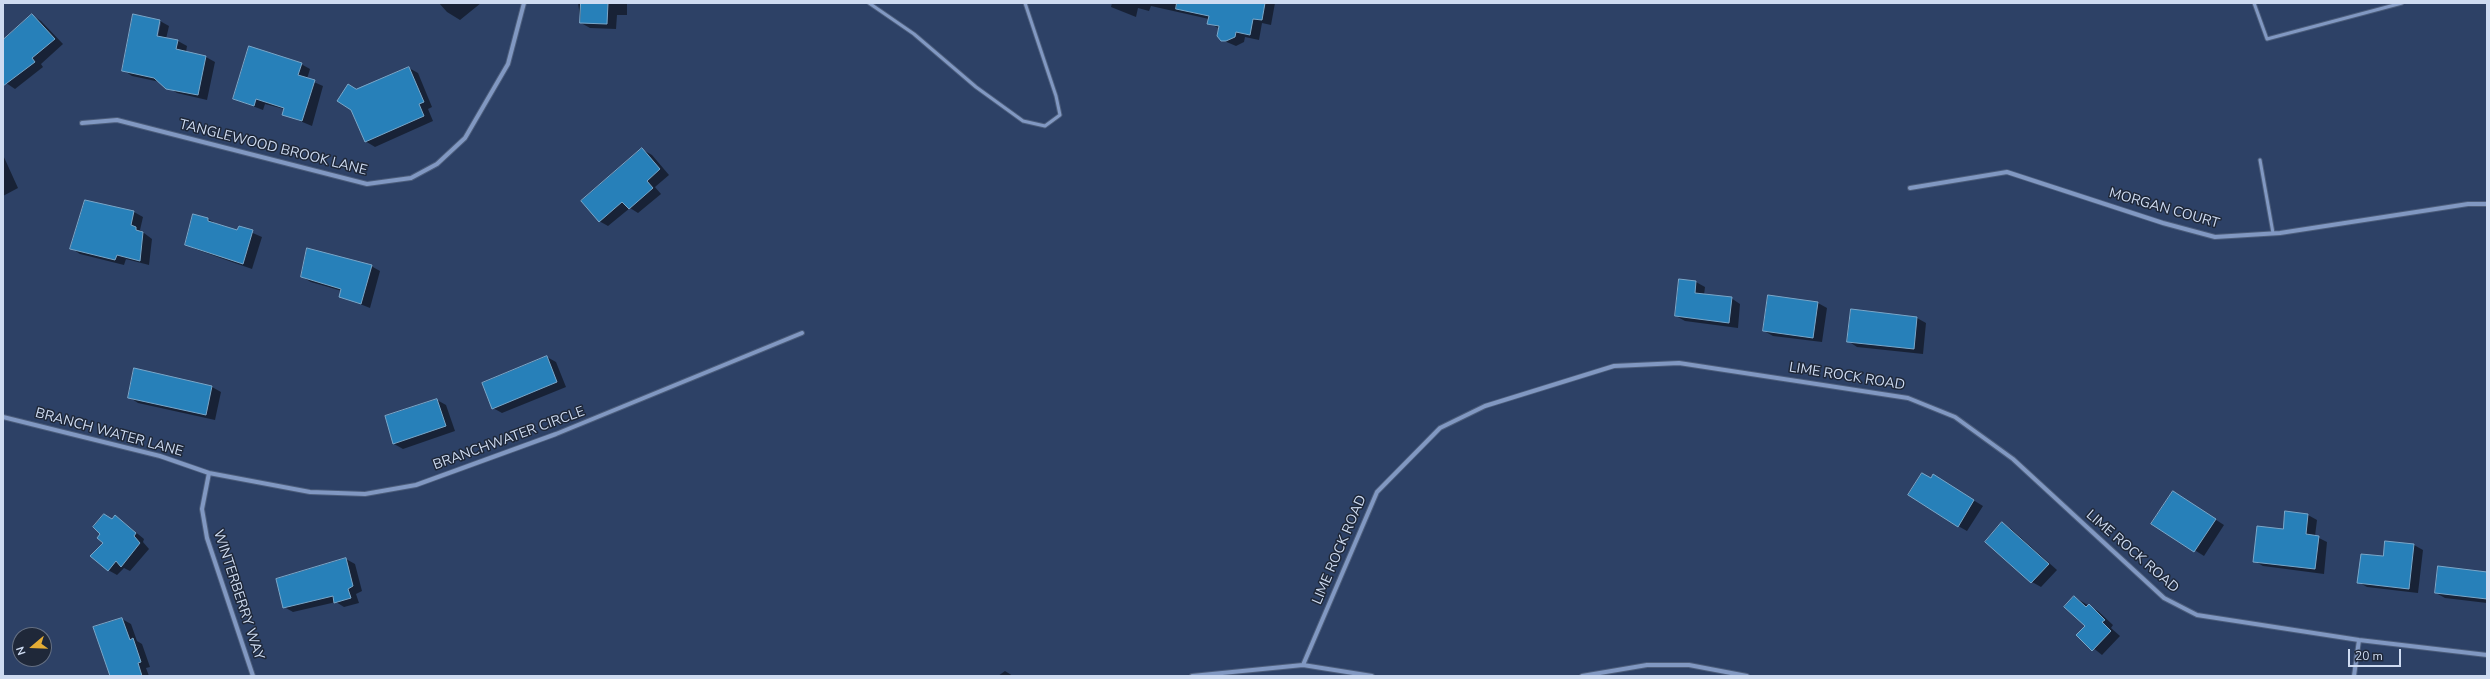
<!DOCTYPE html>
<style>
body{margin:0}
#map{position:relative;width:2490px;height:679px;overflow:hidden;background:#2d4166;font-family:"Nunito Sans",sans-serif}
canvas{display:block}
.frame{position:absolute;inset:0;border:4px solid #cedbf1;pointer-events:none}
.north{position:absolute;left:12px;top:627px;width:40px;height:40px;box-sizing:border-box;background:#1f2839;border:1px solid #657083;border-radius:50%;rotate:251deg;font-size:11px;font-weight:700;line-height:16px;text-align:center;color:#cedbf1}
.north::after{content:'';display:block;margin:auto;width:14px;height:18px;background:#e5ad35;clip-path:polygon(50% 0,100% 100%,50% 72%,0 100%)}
.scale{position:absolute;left:2348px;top:649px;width:53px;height:18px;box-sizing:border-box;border:2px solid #cedbf1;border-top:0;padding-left:5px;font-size:12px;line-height:14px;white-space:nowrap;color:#cedbf1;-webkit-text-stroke:3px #1f2839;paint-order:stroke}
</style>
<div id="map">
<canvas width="2490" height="679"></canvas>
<div class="frame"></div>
<div class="north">N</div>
<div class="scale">20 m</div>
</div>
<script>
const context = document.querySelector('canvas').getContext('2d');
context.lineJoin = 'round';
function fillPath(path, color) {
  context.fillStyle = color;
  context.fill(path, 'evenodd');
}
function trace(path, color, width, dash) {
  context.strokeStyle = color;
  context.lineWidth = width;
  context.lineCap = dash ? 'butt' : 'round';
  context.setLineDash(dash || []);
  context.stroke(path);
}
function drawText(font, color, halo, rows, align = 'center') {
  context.font = font + ' "Nunito Sans",sans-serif';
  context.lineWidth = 3;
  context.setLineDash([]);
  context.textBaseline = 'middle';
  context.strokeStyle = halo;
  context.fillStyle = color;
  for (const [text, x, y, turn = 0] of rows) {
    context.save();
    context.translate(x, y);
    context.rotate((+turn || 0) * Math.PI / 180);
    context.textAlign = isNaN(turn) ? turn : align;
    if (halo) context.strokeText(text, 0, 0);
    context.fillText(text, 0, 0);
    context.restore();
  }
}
fillPath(new Path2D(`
 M439 3H481L460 20 447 12Z
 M578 3H627V15H617L616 29 590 28 581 23Z
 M1112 3H1275L1271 25 1262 23 1259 40 1245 37 1244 42 1236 46 1222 40 1220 29 1209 23V19L1151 6 1149 11 1138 8 1136 17 1111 7Z
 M32 15 41 21 63 44 41 64 43 67 15 89 3 81V42Z
 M134 16 160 21 169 26 166 39 178 41 187 46 186 52 206 57 215 62 207 100 177 93 160 82 132 76 123 70ZM159 22H161L157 41 155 40Z
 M301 64 310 69 307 79 323 86 312 126 283 114 284 109 265 104 263 110 234 99Z
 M409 68 418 73 432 107 428 109 433 121 375 147 365 141 352 109 357 90Z
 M643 150 652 155 669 175 655 187 661 194 638 213 630 208 608 226 599 221Z
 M3 155 18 188 3 196Z
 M85 201 134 212 143 217 140 230 152 239 149 265 126 259 124 265 80 254 71 248Z
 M208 219 217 224 237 231 239 227 262 237 252 269 195 249 186 244Z
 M371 266 380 271 370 308 340 296 342 291 311 282 302 277Z
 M1680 280 1696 282 1705 287 1704 295 1731 298 1740 304 1738 328 1685 321 1676 316Z
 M1818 303 1827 308 1822 342 1773 336 1764 331Z
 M1852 310 1917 318 1926 323 1923 354 1857 347 1848 341Z
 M547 357 556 362 566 387 502 413 493 408Z
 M135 369 212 387 221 392 215 420 138 403 129 397Z
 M437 400 446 405 455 431 403 449 394 444Z
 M1931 479 1942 481 1983 506 1967 531 1958 526Z
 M2182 498 2224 525 2204 556 2153 524Z
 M2308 515 2317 520 2315 536 2327 542 2324 574 2263 566 2254 561 2283 530Z
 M116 516 144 539 143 542 149 549 130 571 124 568 117 575 108 570 104 543 112 519Z
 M2002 523 2011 529 2057 570 2041 587 2032 582Z
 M2386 542 2414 545 2423 550 2418 593 2367 587 2358 582 2384 558Z
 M346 559 355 564 362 591 356 594 359 603 344 607 336 602 293 612 284 607Z
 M2487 573V603L2445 598 2436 593Z
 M2074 597 2098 611 2113 625 2111 628 2120 636 2102 655 2077 635 2086 626Z
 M122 619 131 624 137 641 142 644 150 667 146 668 149 676H111Z
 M1005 671 1013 676H998Z`), '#0007');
const building = new Path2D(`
 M581 3H608L607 24 580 23Z
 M1177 3H1265L1262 20 1253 19 1250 35 1236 32 1235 37 1226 41H1221L1217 36 1219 26 1207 24 1209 16 1176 9Z
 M32 14 55 39 32 58 35 62 3 86V40Z
 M133 14 160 20 157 36 178 40 176 49 206 56 198 95 166 89 154 78 122 71Z
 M249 46 302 63 298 75 315 80 302 121 282 115 284 108 256 99 254 106 233 99Z
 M409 67 424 102 419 104 424 116 365 142 351 110 337 101 348 84 356 89Z
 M642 148 660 169 647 181 653 188 629 209 622 202 599 222 581 201Z
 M85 200 134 211 131 225 136 227V230L143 232 140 261 117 255 115 260 70 249Z
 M193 214 208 218V221L237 230 239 226 253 230 243 264 185 245Z
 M307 248 372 265 361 304 339 297 341 289 301 277Z
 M1679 279 1696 281 1695 293 1732 297 1729 323 1675 316Z
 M1768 295 1818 302 1813 338 1763 331Z
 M1851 309 1917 317 1914 349 1847 342Z
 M547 356 557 382 492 409 482 383Z
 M134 368 212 386 206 415 128 398Z
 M437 399 446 426 393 444 385 416Z
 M1922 473 1931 478 1933 474 1974 500 1958 527 1908 495Z
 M2173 491 2216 519 2194 552 2151 524Z
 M2285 511 2308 514 2306 534 2319 536 2315 569 2253 562 2257 526 2283 529Z
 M104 514 112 519 115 515 136 533 134 536 140 543 121 567 116 561 108 571 90 556 103 543 97 538 100 534 93 527Z
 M2002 522 2049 564 2031 583 1985 542Z
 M2385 541 2414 544 2409 589 2357 583 2361 554 2383 556Z
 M346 558 353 586 348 589 351 598 334 603 333 596 283 608 276 579Z
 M2438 566 2487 572V599L2435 593Z
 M2074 596 2086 607 2089 604 2105 620 2102 622 2111 631 2092 651 2076 635 2085 626 2064 607Z
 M122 618 130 640 133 638 141 662 138 663 142 676H110L93 627Z`);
fillPath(building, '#2780b9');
trace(building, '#7aa6c8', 1);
const lane = new Path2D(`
 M869 3 914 34 976 87 1023 121 1045 126 1060 115 1056 96 1025 3
 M2254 3 2267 39 2402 3
 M2260 160 2273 233`);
const street = new Path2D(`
 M82 123 117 120 367 184 411 178 437 164 465 138 508 64 524 3
 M1910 188 2007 172 2163 223 2215 237 2280 233 2468 204H2487
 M3 417 160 456 209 473 310 492 365 494 416 485 556 434 802 333
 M209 473 202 509 207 538 253 676
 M1303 665 1377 492 1440 428 1485 406 1614 366 1679 363 1908 398 1955 417 2013 459 2164 598 2197 615 2359 640 2487 655
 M1192 676 1303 665 1372 676
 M1582 676 1647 665H1689L1747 676
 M2354 676 2359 640`);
trace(lane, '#4c5d7b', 5);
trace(street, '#4c5d7b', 6);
trace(lane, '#8198c2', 3);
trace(street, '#8198c2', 4);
drawText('14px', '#cedbf1', '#1f2839', [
 ["TANGLEWOOD BROOK LANE",273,148,14],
 ["MORGAN COURT",2164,209,16],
 ["LIME ROCK ROAD",1847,377,9],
 ["BRANCH WATER LANE",109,433,15],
 ["BRANCHWATER CIRCLE",509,439,-20],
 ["LIME ROCK ROAD",1340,550,-67],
 ["LIME ROCK ROAD",2132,552,41],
 ["WINTERBERRY WAY",238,595,72]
]);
</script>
